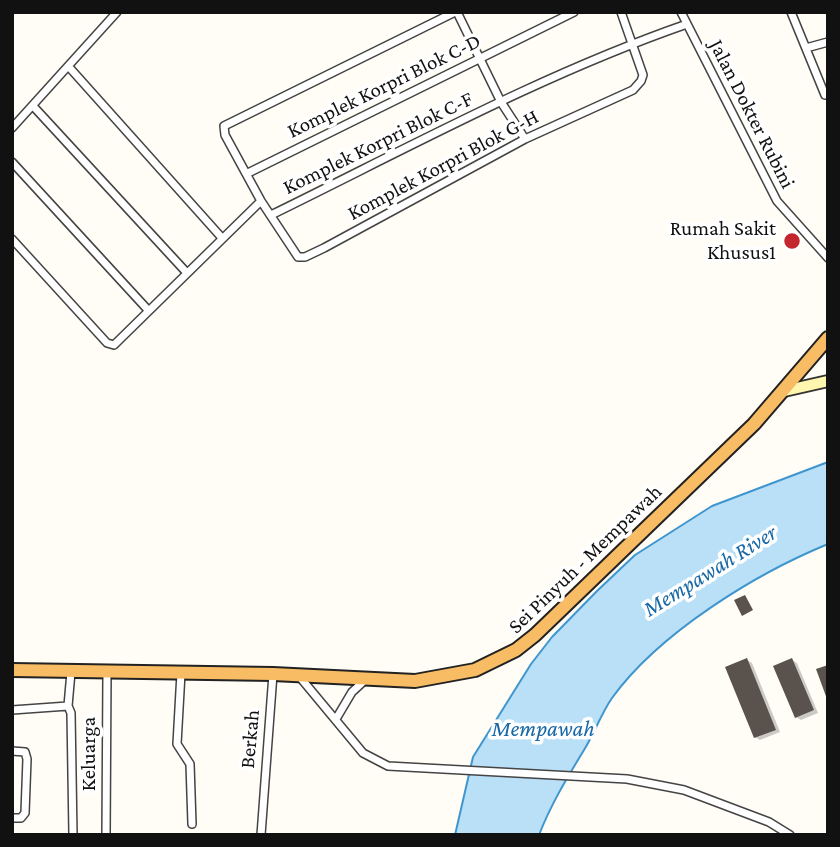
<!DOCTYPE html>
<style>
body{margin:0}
#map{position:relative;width:840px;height:847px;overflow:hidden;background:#fffdf5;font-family:"Crimson Pro",serif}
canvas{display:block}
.frame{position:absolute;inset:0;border:14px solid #111;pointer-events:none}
</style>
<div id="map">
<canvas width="840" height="847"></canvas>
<div class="frame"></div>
</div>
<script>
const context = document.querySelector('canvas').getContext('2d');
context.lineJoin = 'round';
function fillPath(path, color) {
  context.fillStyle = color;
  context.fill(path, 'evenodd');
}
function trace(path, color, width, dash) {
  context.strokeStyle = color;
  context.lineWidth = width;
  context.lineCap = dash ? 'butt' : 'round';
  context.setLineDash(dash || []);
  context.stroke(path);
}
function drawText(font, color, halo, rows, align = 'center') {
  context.font = font + ' "Crimson Pro",serif';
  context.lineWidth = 7;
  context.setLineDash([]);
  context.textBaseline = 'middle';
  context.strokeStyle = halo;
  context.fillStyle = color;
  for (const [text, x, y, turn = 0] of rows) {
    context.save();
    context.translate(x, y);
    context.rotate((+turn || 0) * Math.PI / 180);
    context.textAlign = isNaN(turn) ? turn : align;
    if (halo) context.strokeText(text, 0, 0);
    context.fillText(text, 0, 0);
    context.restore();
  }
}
const water = new Path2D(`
 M828 462V544C755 574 659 633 612 698 601 714 594 734 584 750 567 778 551 804 539 835H455L473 757 531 664 552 637 597 591 635 555 712 506Z`);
fillPath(water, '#b9e0f7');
trace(water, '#3f96cf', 2);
fillPath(new Path2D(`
 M747 660 752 663 780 732 760 740 755 737Z
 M792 660 797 663 818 713 801 720 796 717Z`), '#0003');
fillPath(new Path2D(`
 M745 595 753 610 742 616 734 600Z
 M747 658 776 730 754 738 725 667Z
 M792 658 814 710 795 718 773 666Z
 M828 665V699H827L816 669Z`), '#5a524d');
const minor = new Path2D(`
 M455 12 224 126 225 135 261 201 298 257H305L324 248 525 139 633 90 641 81 643 75 621 12
 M457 12 501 102 525 139
 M681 12 777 201 828 258
 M791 12 825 95
 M806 48 828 42
 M69 67 222 238
 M33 106 187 273
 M12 128 117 12
 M12 162 148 310
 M248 173 574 12
 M271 215C408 148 543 74 687 24
 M12 239 107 343 114 345 261 201
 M181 673 177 744 190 764 192 824
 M299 676 363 753 388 766 627 779 684 790 769 822 790 835
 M68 706 71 713 73 835
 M12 710 68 706 71 672
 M336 719 352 692 364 681
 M12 751 25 752 27 759 25 813 21 818H12
 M106 835 107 673
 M261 835 273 674`);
const secondary = new Path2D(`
 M784 391 828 381`);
const trunk = new Path2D(`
 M12 670 273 674 415 681 475 670 516 650 535 635 754 424 828 338`);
trace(minor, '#444', 10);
trace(secondary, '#333', 14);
trace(trunk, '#222', 16);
trace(minor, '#fff', 7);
trace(secondary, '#fff6b0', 10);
trace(trunk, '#f7bc64', 12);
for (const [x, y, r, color] of [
 [792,241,9,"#c4262e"]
]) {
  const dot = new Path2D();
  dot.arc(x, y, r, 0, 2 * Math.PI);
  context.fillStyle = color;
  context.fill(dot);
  trace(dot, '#fff', 2.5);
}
drawText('21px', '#111', '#fff', [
 ["Komplek Korpri Blok C-D",384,86,-26],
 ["Jalan Dokter Rubini",752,114,63],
 ["Komplek Korpri Blok C-F",378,143,-26],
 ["Komplek Korpri Blok G-H",443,165,-28],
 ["Sei Pinyuh - Mempawah",585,559,-44],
 ["Berkah",250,739,-85],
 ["Keluarga",89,754,-90]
]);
drawText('21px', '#111', '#fff', [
 ["Rumah Sakit",776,229],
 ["Khusus1",776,253]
], 'right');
drawText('italic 23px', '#1768a6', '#fff', [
 ["Mempawah River",710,571,-32],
 ["Mempawah",543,729]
]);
</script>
